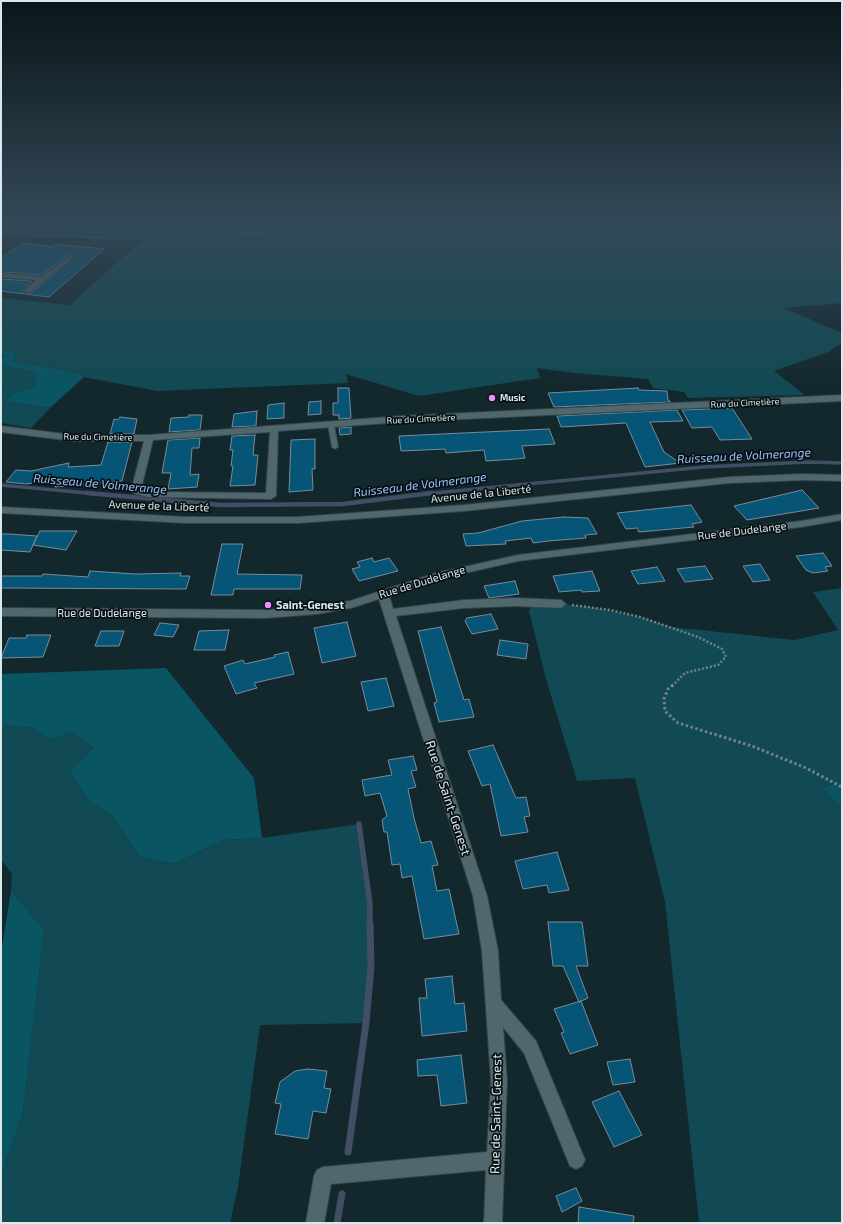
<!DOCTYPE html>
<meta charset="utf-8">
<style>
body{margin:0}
#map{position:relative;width:843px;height:1224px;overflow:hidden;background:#12282d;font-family:"Exo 2",sans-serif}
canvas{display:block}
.frame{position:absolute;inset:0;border:2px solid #dae8eb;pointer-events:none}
</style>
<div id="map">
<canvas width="843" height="1224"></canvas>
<div class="frame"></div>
</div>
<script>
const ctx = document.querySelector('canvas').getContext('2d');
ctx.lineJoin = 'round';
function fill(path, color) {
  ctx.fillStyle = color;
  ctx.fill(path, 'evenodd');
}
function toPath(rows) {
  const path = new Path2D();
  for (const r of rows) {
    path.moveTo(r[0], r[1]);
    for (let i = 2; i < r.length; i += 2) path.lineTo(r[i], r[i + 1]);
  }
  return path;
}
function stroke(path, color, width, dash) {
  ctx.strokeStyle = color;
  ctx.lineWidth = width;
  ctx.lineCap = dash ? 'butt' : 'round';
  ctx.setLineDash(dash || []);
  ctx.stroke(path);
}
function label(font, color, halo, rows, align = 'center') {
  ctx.font = font + ' "Exo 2",sans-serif';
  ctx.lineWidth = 3.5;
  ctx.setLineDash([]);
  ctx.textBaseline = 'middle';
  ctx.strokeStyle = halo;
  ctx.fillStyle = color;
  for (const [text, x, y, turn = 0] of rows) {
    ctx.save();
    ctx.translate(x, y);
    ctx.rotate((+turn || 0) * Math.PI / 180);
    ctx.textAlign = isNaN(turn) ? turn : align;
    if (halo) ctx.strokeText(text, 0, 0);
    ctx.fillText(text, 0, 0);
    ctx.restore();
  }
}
fill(toPath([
 [1,217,153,217,155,221,146,233,99,227,55,226,143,239,384,227,450,221,461,226,495,223,507,217,842,217,842,303,784,308,842,333,842,343,828,352,774,371,805,395,688,398,684,392,653,388,648,379,574,373,537,368,540,378,419,396,346,374,348,383,157,391,84,377,81,374,14,361,16,352,1,350,1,298,70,305,143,239,1,235],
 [1,366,37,372,33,387,12,394,6,402,50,408,31,428,1,423],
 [842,588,842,787,835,783,822,789,842,807,842,1223,699,1223,665,902,635,778,577,781,546,679,529,611,531,607,561,604,590,607,640,617,671,627,795,640,838,630,813,592],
 [1,725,32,728,50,740,72,732,94,748,70,770,88,801,111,815,140,857,174,864,224,840,262,838,359,824,370,904,371,966,366,1023,260,1025,238,1187,230,1223,1,1223,1,1176,23,1112,44,930,11,891,12,874,1,860]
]), '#114a54');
fill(toPath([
 [153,217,507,217,495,223,461,226,450,221,384,227,143,239,57,230,54,226,99,227,146,233,146,223,154,221],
 [1,350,16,352,14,361,81,374,84,377,50,408,6,402,12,394,33,387,37,372,1,366,1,360,4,356,1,355],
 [166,668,254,778,262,838,224,840,174,864,140,857,111,815,88,801,70,770,94,748,72,732,50,740,32,728,1,725,1,674],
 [835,783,842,787,842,807,822,789],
 [11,891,44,930,23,1112,1,1176,1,953]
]), '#095562');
stroke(toPath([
 [1,485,98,494],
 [424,494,704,467,808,462,842,463]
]), '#414e65', 3.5);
stroke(toPath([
 [87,493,221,505,343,504,432,493]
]), '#414e65', 4.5);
stroke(toPath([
 [359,824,370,904,370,925]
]), '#414e65', 5.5);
stroke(toPath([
 [348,1152,366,1023,371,966,370,924],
 [337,1223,342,1194]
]), '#414e65', 7);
const building = toPath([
 [22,243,53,247,56,244,104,249,49,297,1,291,1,279,32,281,23,291,31,293,75,257,70,254,41,275,1,272,1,258,22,243],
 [338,388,349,388,351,418,339,419,339,415,333,415,333,403,338,403,338,388],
 [638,388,639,390,667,391,668,400,671,402,554,407,548,393,638,388],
 [321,401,321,414,308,415,309,402,321,401],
 [284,403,284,418,267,419,268,405,284,403],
 [732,408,752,439,720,440,712,427,692,428,682,410,732,408],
 [677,410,683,421,650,422,664,452,680,463,645,467,626,423,561,427,557,416,677,410],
 [257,411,256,426,232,427,234,414,257,411],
 [189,415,202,415,200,430,169,432,171,418,189,417,189,415],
 [120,417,137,419,134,434,110,434,114,419,118,420,120,417],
 [351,427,351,434,340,435,339,428,351,427],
 [549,429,555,444,522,446,525,458,516,459,486,461,484,450,446,453,445,449,401,451,399,436,549,429],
 [255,435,253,455,258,455,255,485,230,486,233,466,231,466,233,450,230,450,232,436,255,435],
 [200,438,199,448,192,448,190,475,199,474,197,487,168,489,171,473,162,473,168,440,200,438],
 [315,439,315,469,312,469,313,490,289,492,291,440,315,439],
 [108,442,132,442,122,481,55,487,57,478,27,484,6,482,16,470,31,471,69,463,68,467,101,465,108,442],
 [802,490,819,508,747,520,734,506,802,490],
 [691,505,702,522,692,524,694,527,639,532,637,528,626,529,617,513,691,505],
 [564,517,588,518,597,534,585,535,586,538,548,541,533,543,531,538,505,541,506,544,466,546,463,534,478,533,522,521,564,517],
 [40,531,77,531,66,550,33,545,40,531],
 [1,534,9,534,37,536,30,552,1,550,1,534],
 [222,544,243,544,237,574,302,575,300,589,234,589,233,595,211,595,222,544],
 [823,553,832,566,825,567,828,571,813,573,806,570,796,556,823,553],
 [372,558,374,562,389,558,398,571,359,581,352,569,360,567,357,562,372,558],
 [760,564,770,580,753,582,743,566,760,564],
 [705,566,713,579,685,582,677,569,705,566],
 [657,567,665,581,638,584,631,571,657,567],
 [90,571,136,574,181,573,180,576,190,576,186,589,1,588,1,576,42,576,43,574,88,577,90,571],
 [592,571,600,591,582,592,581,590,559,592,553,576,592,571],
 [515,581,519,594,489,598,484,586,515,581],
 [491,614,498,629,472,634,465,621,467,618,491,614],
 [347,622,356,656,322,663,314,628,347,622],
 [160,623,179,625,173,637,154,635,160,623],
 [441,627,464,700,469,699,474,717,439,722,434,703,437,702,418,631,441,627],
 [229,630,225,650,194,650,199,631,229,630],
 [101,631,124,631,119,646,95,646,101,631],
 [27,635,51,635,43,657,1,658,9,638,26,638,27,635],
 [500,640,528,644,526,659,497,655,500,640],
 [288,652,294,674,254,683,257,688,236,694,224,666,243,660,245,664,275,657,274,655,288,652],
 [386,678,394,706,368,711,361,682,386,678],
 [493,745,516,798,526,797,530,816,524,817,528,832,501,836,490,784,482,786,468,751,493,745],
 [413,756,417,770,411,771,416,787,408,789,414,818,421,843,431,841,438,865,432,866,437,891,449,889,459,934,424,939,412,876,402,878,400,864,392,865,387,832,384,832,382,820,387,816,380,793,365,796,362,780,392,775,388,760,413,756],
 [557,852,569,890,549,893,547,885,523,889,515,861,557,852],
 [548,922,582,922,588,966,576,966,588,998,579,1002,563,966,553,966,548,922],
 [452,976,455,1004,464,1003,467,1031,422,1036,419,998,427,998,425,979,452,976],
 [581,1001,598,1045,570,1054,561,1033,564,1032,554,1009,581,1001],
 [461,1055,467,1103,441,1106,437,1075,418,1076,417,1060,461,1055],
 [630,1059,635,1082,613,1085,607,1062,630,1059],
 [308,1069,327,1071,324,1088,331,1089,326,1113,313,1111,308,1139,275,1134,281,1104,275,1103,280,1082,295,1071,308,1069],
 [619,1091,642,1135,614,1147,592,1102,619,1091],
 [576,1188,582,1201,562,1212,556,1196,576,1188],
 [579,1207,634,1216,633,1223,578,1223,579,1207]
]);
fill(building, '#075576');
stroke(building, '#788c99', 1);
const service = toPath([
 [331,423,334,425,338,447,335,449,332,447,328,425,331,423]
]);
const minor = toPath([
 [71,255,74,257,73,258,30,292,24,291,36,280,1,277,1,273,41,277,71,255],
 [842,395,842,401,402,422,278,431,276,496,271,499,148,497,133,493,131,491,144,441,73,441,1,432,1,426,73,435,149,435,402,416,842,395],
 [270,432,266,493,151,492,141,489,153,440,270,432],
 [842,514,842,520,801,527,518,561,439,579,389,595,393,609,464,600,515,598,561,600,566,604,561,608,515,606,464,608,396,616,487,896,498,951,501,1000,536,1041,585,1160,582,1166,576,1169,570,1166,524,1053,503,1027,507,1081,502,1223,484,1223,486,1170,331,1184,324,1223,306,1223,314,1176,317,1170,323,1167,487,1152,491,1081,482,951,473,896,379,599,351,608,317,614,266,618,1,616,1,608,266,610,317,606,350,601,436,573,518,555,801,521,842,514]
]);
const secondary = toPath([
 [803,474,842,475,842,481,803,480,730,483,464,511,298,523,186,523,1,513,1,507,186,517,298,517,464,505,730,477,803,474]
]);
stroke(service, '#344548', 2);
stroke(minor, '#344548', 2);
stroke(secondary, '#344548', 2);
stroke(toPath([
 [1,235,143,239,384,227,489,217],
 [78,252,97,239]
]), '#718387', 1.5, [1, 1]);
stroke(toPath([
 [572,605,610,610,640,617,698,637,722,649,726,657,718,665,685,673,672,686]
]), '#718387', 2.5, [2, 2]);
stroke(toPath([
 [673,685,668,689,664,699,665,711,678,723,752,746,806,768,842,787]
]), '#718387', 3, [2.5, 2.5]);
fill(service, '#50686d');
fill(minor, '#50686d');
fill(secondary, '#50686d');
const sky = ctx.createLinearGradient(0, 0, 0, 388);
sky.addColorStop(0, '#0a1619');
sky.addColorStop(0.56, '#334857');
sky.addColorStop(1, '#33485700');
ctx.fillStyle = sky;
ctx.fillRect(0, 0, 843, 388);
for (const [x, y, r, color] of [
 [492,398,4,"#ed8cfa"],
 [268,605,4,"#ed8cfa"]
]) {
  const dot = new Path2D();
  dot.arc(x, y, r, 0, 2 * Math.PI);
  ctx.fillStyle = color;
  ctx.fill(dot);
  stroke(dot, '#071012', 1.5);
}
label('bold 9px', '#dae8eb', '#071012', [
 ["Music",500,398]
], 'left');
label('9px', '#dae8eb', '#071012', [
 ["Rue du Cimetière",745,403,-3],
 ["Rue du Cimetière",421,419,-3],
 ["Rue du Cimetière",98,437,1]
]);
label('11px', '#dae8eb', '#071012', [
 ["Avenue de la Liberté",481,494,-6],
 ["Avenue de la Liberté",159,506,2],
 ["Rue de Dudelange",742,531,-7],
 ["Rue de Dudelange",422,582,-17],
 ["Rue de Dudelange",102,613]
]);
label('bold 11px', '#dae8eb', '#071012', [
 ["Saint-Genest",276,605]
], 'left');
label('italic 12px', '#99c2fc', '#071012', [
 ["Ruisseau de Volmerange",744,456,-3],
 ["Ruisseau de Volmerange",100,484,5],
 ["Ruisseau de Volmerange",420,485,-7]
]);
label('13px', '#dae8eb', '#071012', [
 ["Rue de Saint-Genest",448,798,72],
 ["Rue de Saint-Genest",496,1114,-89]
]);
</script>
